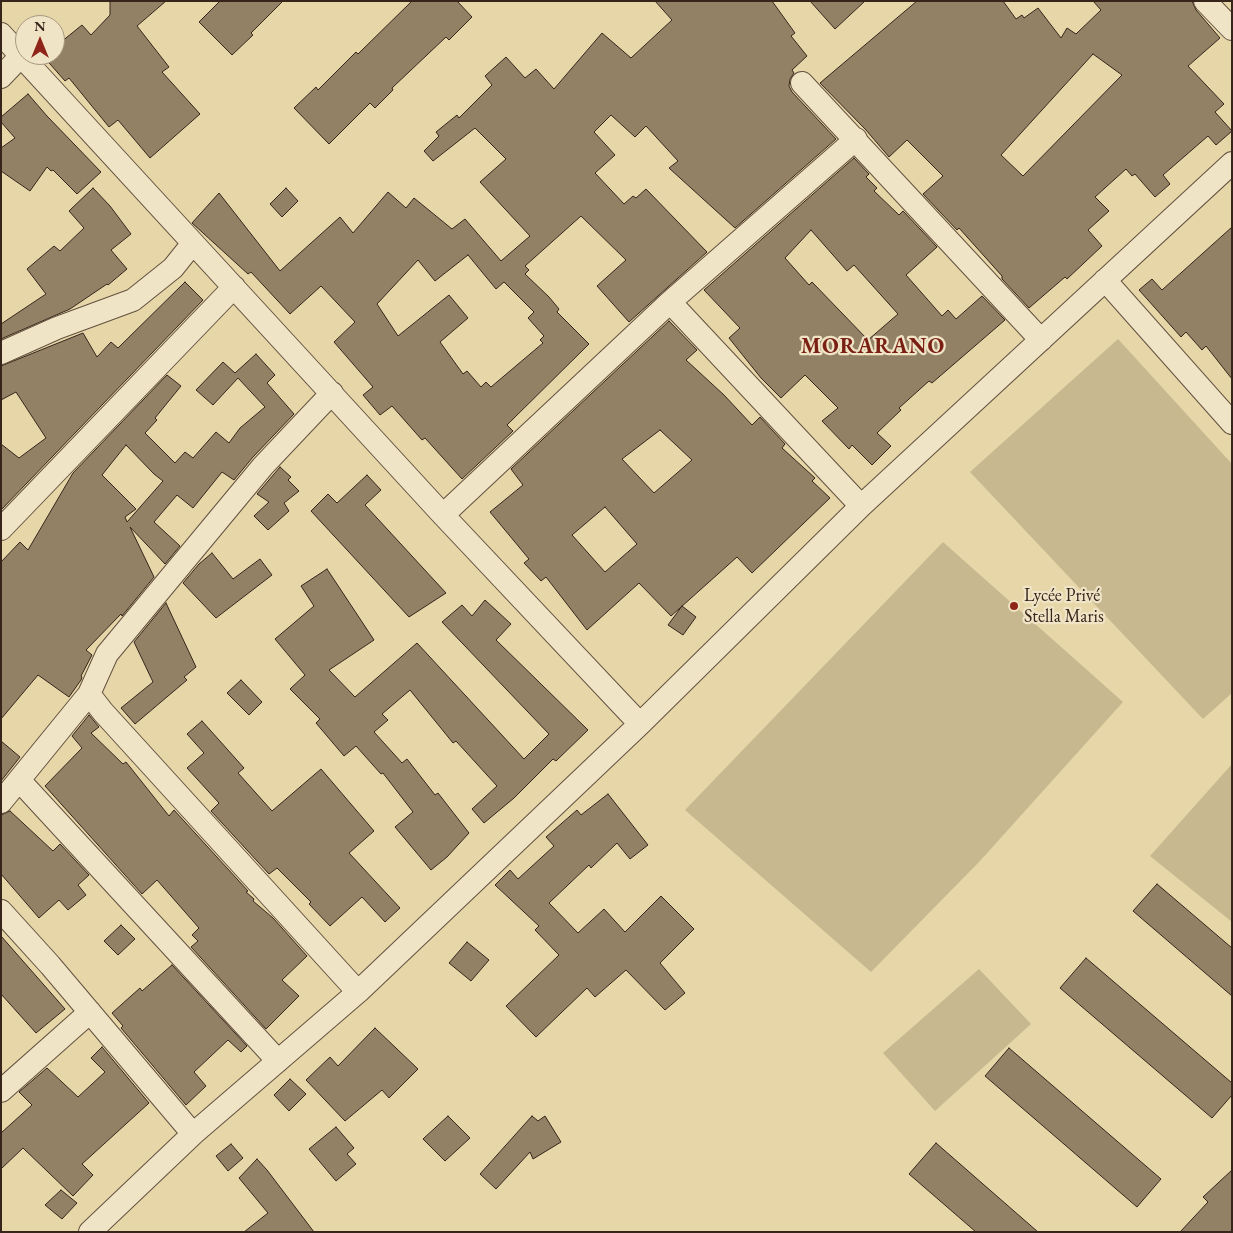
<!DOCTYPE html>
<meta charset="utf-8">
<style>
body{margin:0}
#map{position:relative;width:1233px;height:1233px;overflow:hidden;background:#e6d6a8;font-family:"EB Garamond",serif}
canvas{display:block}
.frame{position:absolute;inset:0;border:2px solid #37251c;pointer-events:none}
.north{position:absolute;left:15px;top:15px;width:50px;height:50px;box-sizing:border-box;background:#efe4c6;border:1px solid #a59882;border-radius:50%;rotate:0deg;font-size:14px;font-weight:700;line-height:20px;text-align:center;color:#37251c}
.north::after{content:'';display:block;margin:auto;width:18px;height:22px;background:#8f2418;clip-path:polygon(50% 0,100% 100%,50% 72%,0 100%)}
</style>
<div id="map">
<canvas width="1233" height="1233"></canvas>
<div class="frame"></div>
<div class="north">N</div>
</div>
<script>
const ctx = document.querySelector('canvas').getContext('2d');
ctx.lineJoin = 'round';
function fill(path, color) {
  ctx.fillStyle = color;
  ctx.fill(path, 'evenodd');
}
function toPath(rows) {
  const path = new Path2D();
  for (const r of rows) {
    path.moveTo(r[0], r[1]);
    for (let i = 2; i < r.length; i += 2) path.lineTo(r[i], r[i + 1]);
  }
  return path;
}
function stroke(path, color, width, dash) {
  ctx.strokeStyle = color;
  ctx.lineWidth = width;
  ctx.lineCap = dash ? 'butt' : 'round';
  ctx.setLineDash(dash || []);
  ctx.stroke(path);
}
function label(font, color, halo, rows, align = 'center') {
  ctx.font = font + ' "EB Garamond",serif';
  ctx.lineWidth = 4.5;
  ctx.setLineDash([]);
  ctx.textBaseline = 'middle';
  ctx.strokeStyle = halo;
  ctx.fillStyle = color;
  for (const [text, x, y, turn = 0] of rows) {
    ctx.save();
    ctx.translate(x, y);
    ctx.rotate((+turn || 0) * Math.PI / 180);
    ctx.textAlign = isNaN(turn) ? turn : align;
    if (halo) ctx.strokeText(text, 0, 0);
    ctx.fillText(text, 0, 0);
    ctx.restore();
  }
}
fill(toPath([
 [1118,339,1232,464,1232,693,1203,719,970,472],
 [943,542,1123,702,980,861,871,972,685,810],
 [1232,764,1232,922,1150,856],
 [979,969,1031,1024,935,1111,883,1053]
]), '#c8b890');
const building = toPath([
 [110,1,166,1,137,26,169,67,162,72,200,114,150,158,118,120,109,127,69,78,65,81,43,56,55,55,55,45,60,41,61,42,82,25,91,35,110,15,110,1],
 [220,1,283,1,251,33,253,35,232,55,199,22,220,1],
 [412,1,457,1,472,17,449,40,446,37,392,88,393,90,375,108,370,103,329,144,294,108,316,87,318,90,356,52,358,54,412,1],
 [655,1,772,1,795,33,791,36,807,56,792,70,794,73,790,79,789,86,792,92,836,139,735,228,669,168,678,161,646,126,635,137,611,115,594,132,615,155,595,173,624,204,633,196,636,198,646,189,707,252,629,322,597,286,626,260,581,216,525,266,529,270,525,274,549,297,559,309,557,312,589,344,507,425,513,431,462,479,425,438,422,440,392,406,380,415,363,395,373,387,334,342,355,322,321,286,290,314,251,272,248,274,192,223,219,193,280,271,340,217,353,233,388,192,406,208,414,198,452,229,465,219,501,261,530,236,480,182,506,159,475,128,433,161,424,151,439,136,436,132,457,115,459,118,492,85,485,76,506,57,525,78,536,69,554,89,602,33,631,58,672,20,655,1],
 [468,255,496,289,504,282,534,312,528,318,544,336,540,340,543,343,491,387,486,382,481,387,467,371,463,374,440,342,468,318,449,295,398,336,377,304,418,260,435,281,468,255],
 [810,1,865,1,835,29,810,1],
 [917,1,1003,1,1016,19,1022,15,1024,18,1038,8,1061,38,1067,28,1076,34,1101,10,1093,1,1192,1,1196,10,1220,38,1188,66,1224,104,1215,112,1232,131,1216,145,1208,136,1163,175,1170,184,1155,197,1135,174,1132,176,1126,169,1095,197,1109,211,1088,230,1102,246,1067,279,1065,277,1029,308,1002,279,1002,276,959,228,957,230,923,194,943,176,907,140,889,157,866,130,820,83,917,1],
 [1093,54,1122,75,1023,176,1001,155,1093,54],
 [28,94,47,116,101,172,77,194,53,170,51,171,47,167,30,191,1,171,1,148,15,138,1,122,1,117,28,94],
 [854,158,869,174,866,177,877,188,874,191,899,215,903,211,937,247,906,275,942,316,948,310,956,319,982,296,1005,320,932,383,929,381,899,408,901,410,877,433,891,446,872,465,852,445,849,449,822,421,838,408,805,375,781,398,761,378,729,338,740,328,704,290,854,158],
 [811,230,847,271,854,265,898,314,868,340,812,282,809,285,785,258,811,230],
 [93,188,110,206,131,234,111,250,127,269,108,285,107,284,70,309,1,339,1,324,46,294,27,269,54,246,60,251,84,228,69,211,93,188],
 [286,188,298,201,282,217,270,204,286,188],
 [1232,227,1232,379,1206,346,1202,350,1186,332,1181,337,1139,290,1152,279,1162,290,1232,227],
 [185,282,203,300,1,510,1,444,19,458,46,438,16,392,1,400,1,366,83,333,97,357,111,342,118,348,185,282],
 [669,321,697,350,686,360,724,395,752,425,760,417,785,444,782,448,815,478,812,481,830,498,752,573,737,557,671,616,639,583,587,630,546,577,541,581,524,563,529,559,490,512,523,485,511,469,669,321],
 [660,430,692,460,654,493,622,459,660,430],
 [605,507,637,544,605,572,572,535,605,507],
 [256,354,275,375,267,383,294,414,253,457,234,480,222,472,193,508,177,495,154,522,180,546,165,564,130,527,154,577,122,616,121,614,86,650,92,655,81,676,82,677,81,680,69,697,38,675,1,719,1,562,20,542,28,550,73,473,167,375,181,386,155,418,157,420,145,433,175,463,185,452,193,458,216,432,229,443,240,428,265,407,238,378,213,405,196,390,223,362,235,373,256,354],
 [126,445,154,474,163,481,127,522,125,517,136,509,102,475,126,445],
 [280,467,291,477,288,480,299,491,284,503,289,511,268,530,254,516,269,502,257,494,280,467],
 [367,475,381,490,365,505,446,593,409,617,311,511,328,494,337,503,367,475],
 [212,553,233,579,260,559,272,575,216,618,183,583,199,564,212,553],
 [327,569,374,640,329,670,355,697,417,643,524,759,549,734,442,622,462,605,472,616,485,600,511,624,496,640,588,730,556,761,553,759,514,798,484,823,472,809,497,786,456,741,453,743,410,690,382,714,388,720,374,732,402,763,407,759,435,795,438,793,469,833,447,857,431,870,395,827,413,812,383,773,381,774,356,746,344,756,316,723,320,719,290,689,305,675,275,639,314,606,301,586,327,569],
 [166,603,196,667,184,677,187,680,135,724,121,708,153,682,134,642,166,603],
 [682,606,696,617,683,635,668,625,682,606],
 [241,680,262,702,249,715,227,693,241,680],
 [89,715,99,727,91,733,123,764,126,762,169,816,174,810,248,891,246,892,254,899,253,901,273,918,307,956,282,980,299,996,266,1029,191,947,198,941,192,935,199,928,157,880,142,894,45,786,82,748,72,736,89,715],
 [202,721,244,768,238,773,272,811,321,769,374,831,349,853,400,908,385,922,362,897,330,926,309,904,311,902,277,868,269,874,211,811,219,803,187,768,204,753,187,734,202,721],
 [1,741,20,757,1,781,1,741],
 [608,794,648,845,630,859,617,843,591,868,589,865,549,903,578,933,604,909,625,932,661,896,694,929,660,963,685,993,665,1010,626,970,595,997,587,988,536,1037,506,1006,559,955,535,930,539,926,495,885,510,870,518,879,554,846,546,837,577,810,581,815,608,794],
 [10,811,53,851,60,844,89,875,78,885,86,895,68,910,59,900,39,918,1,874,1,815,10,811],
 [1157,884,1232,948,1232,996,1133,911,1157,884],
 [121,925,135,939,118,955,104,941,121,925],
 [1,936,65,1009,36,1033,1,994,1,936],
 [467,942,489,960,471,981,449,963,467,942],
 [1086,958,1232,1083,1232,1095,1212,1118,1060,988,1086,958],
 [172,965,247,1046,241,1052,228,1040,194,1072,206,1086,186,1105,121,1028,123,1026,112,1013,140,988,142,991,172,965],
 [375,1028,418,1069,389,1098,382,1090,345,1121,306,1080,330,1057,338,1066,375,1028],
 [102,1047,149,1103,82,1164,93,1175,73,1196,23,1148,1,1169,1,1133,32,1105,19,1092,47,1068,78,1097,105,1072,91,1058,102,1047],
 [1009,1048,1161,1179,1137,1207,985,1076,1009,1048],
 [290,1079,306,1094,289,1111,274,1095,290,1079],
 [448,1116,470,1138,445,1161,423,1139,448,1116],
 [532,1116,538,1121,545,1116,561,1142,533,1159,530,1152,496,1189,480,1174,532,1116],
 [336,1127,354,1148,347,1154,356,1164,336,1181,309,1149,336,1127],
 [936,1143,1038,1232,976,1232,909,1174,936,1143],
 [231,1144,243,1158,228,1171,216,1156,231,1144],
 [257,1159,267,1170,314,1232,244,1232,268,1213,239,1178,257,1159],
 [1232,1170,1232,1232,1180,1232,1208,1202,1203,1197,1232,1170],
 [61,1190,77,1203,62,1219,45,1205,61,1190]
]);
fill(building, '#928165');
stroke(building, '#37251c', 1);
const minor = toPath([
 [1205,1,1232,29],
 [1,34,443,515,640,724],
 [1,77,21,56],
 [802,83,1041,340],
 [1105,280,1232,423],
 [670,302,861,506],
 [1,353,57,328,133,300,173,268,193,243],
 [443,515,670,302,856,139],
 [1,529,234,287],
 [89,694,107,654,263,466,332,393],
 [19,780,278,1061],
 [1,802,89,694,103,712,358,992],
 [1,911,50,965,193,1134],
 [1,1091,90,1012],
 [90,1232,193,1134,358,992,640,724,861,506,1232,163]
]);
stroke(minor, '#63513f', 24);
stroke(minor, '#efe4c6', 22);
for (const [x, y, r, color] of [
 [1014,606,5,"#8f2418"]
]) {
  const dot = new Path2D();
  dot.arc(x, y, r, 0, 2 * Math.PI);
  ctx.fillStyle = color;
  ctx.fill(dot);
  stroke(dot, '#efe4c6', 2);
}
label('18px', '#37251c', '#efe4c6', [
 ["Lycée Privé",1024,596],
 ["Stella Maris",1024,617]
], 'left');
ctx.letterSpacing = '1px';
label('bold 22px', '#7a1f14', '#efe4c6', [
 ["MORARANO",873,347]
]);
ctx.letterSpacing = '0px';
</script>
